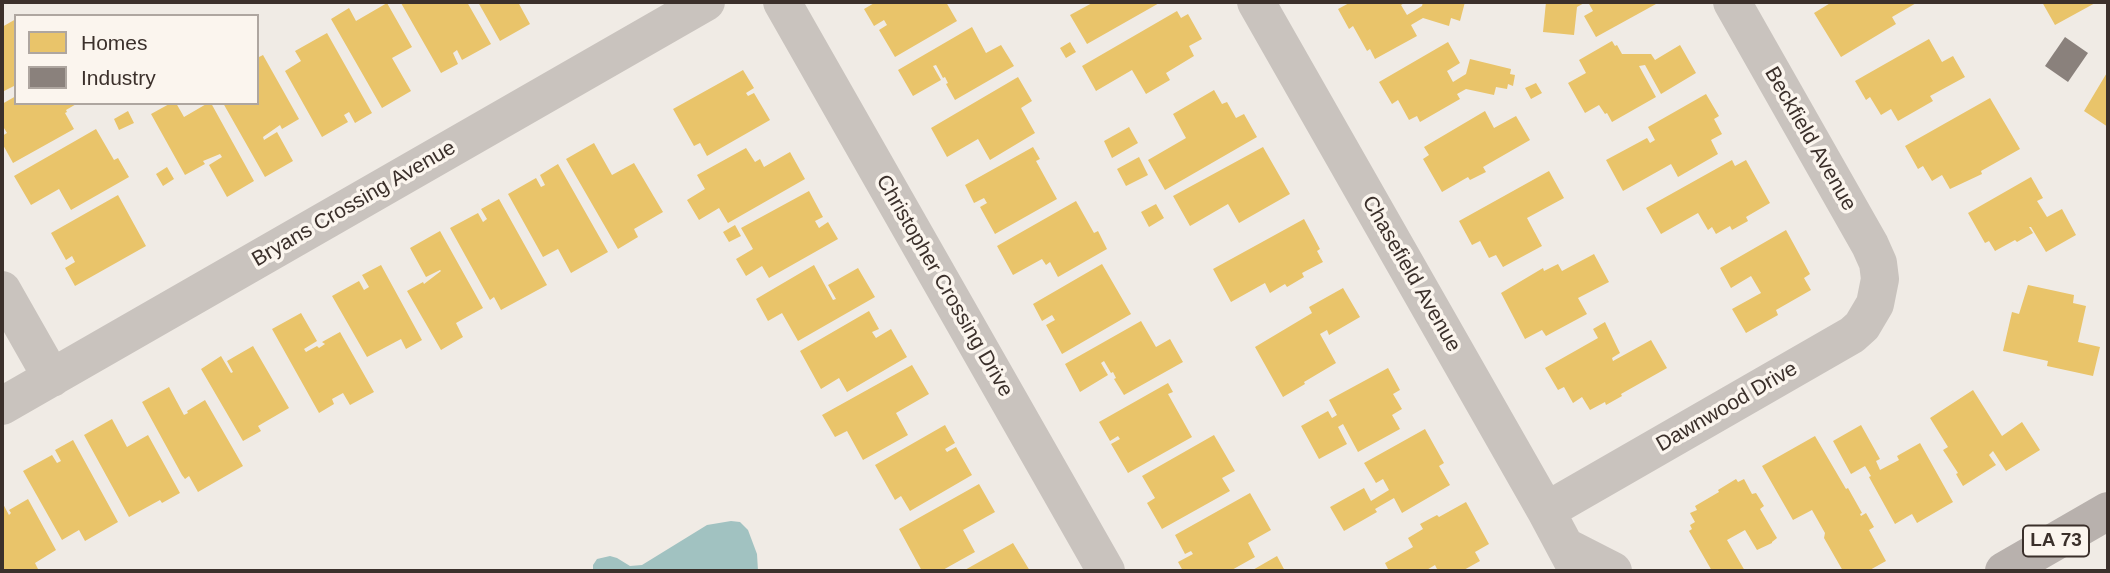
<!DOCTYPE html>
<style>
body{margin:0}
#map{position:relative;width:2110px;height:573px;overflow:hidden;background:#f0ebe5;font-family:Helvetica,sans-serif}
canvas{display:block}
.frame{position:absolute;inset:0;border:4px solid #3b302b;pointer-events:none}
.legend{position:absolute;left:14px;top:14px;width:245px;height:91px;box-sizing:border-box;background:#fbf5ee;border:2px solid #aea6a0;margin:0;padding:9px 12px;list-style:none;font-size:21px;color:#3b302b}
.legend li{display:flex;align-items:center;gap:14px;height:35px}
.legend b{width:35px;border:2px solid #aea6a0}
</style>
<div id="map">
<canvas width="2110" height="573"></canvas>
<div class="frame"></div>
<ul class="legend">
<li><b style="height:19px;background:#e9c46a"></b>Homes</li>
<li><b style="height:19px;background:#8a817c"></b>Industry</li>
</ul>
</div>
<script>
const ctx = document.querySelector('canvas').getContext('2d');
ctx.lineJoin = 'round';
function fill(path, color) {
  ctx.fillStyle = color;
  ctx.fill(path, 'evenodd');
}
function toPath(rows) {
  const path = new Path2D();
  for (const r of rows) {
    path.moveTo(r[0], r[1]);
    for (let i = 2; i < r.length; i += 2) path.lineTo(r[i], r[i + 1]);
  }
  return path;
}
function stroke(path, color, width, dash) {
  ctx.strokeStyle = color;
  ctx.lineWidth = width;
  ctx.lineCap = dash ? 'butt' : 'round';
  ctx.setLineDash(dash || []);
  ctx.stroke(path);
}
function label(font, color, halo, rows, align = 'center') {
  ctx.font = font + ' Helvetica,sans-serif';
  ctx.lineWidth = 7;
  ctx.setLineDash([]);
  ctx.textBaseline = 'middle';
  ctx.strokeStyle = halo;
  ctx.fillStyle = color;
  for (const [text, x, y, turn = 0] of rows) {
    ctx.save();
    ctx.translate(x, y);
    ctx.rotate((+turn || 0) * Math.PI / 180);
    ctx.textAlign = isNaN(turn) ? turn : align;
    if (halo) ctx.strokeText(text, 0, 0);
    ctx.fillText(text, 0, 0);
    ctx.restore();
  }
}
fill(toPath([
 [731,521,740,522,748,530,757,554,758,571,593,571,593,565,597,559,610,556,617,558,630,566,642,565,707,525]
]), '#a1c2c1');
fill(toPath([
 [404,2,467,2,491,44,462,60,457,50,453,53,458,64,441,73,401,3],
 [478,2,518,2,530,24,500,41],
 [876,2,946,2,957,21,895,57,879,30,887,25,884,20,874,26,864,9],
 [1094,2,1161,2,1087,44,1070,15],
 [1351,2,1406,2,1401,5,1407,15,1422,6,1423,2,1465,2,1460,21,1451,18,1449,26,1423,18,1411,25,1417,36,1375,59,1370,49,1367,51,1353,26,1349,29,1338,9],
 [1546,2,1586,2,1577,7,1574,35,1543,32],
 [1588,2,1655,2,1656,4,1596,37,1584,16,1593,11],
 [1832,2,1918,2,1892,17,1896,24,1841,57,1814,13],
 [2042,2,2097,2,2055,25],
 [387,3,412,47,392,58,411,91,382,108,331,19,349,8,356,21],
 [1177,11,1181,18,1188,14,1202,39,1189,46,1194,56,1166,73,1170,80,1146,94,1132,70,1096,91,1082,66],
 [16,19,16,85,2,92,2,27],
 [972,27,986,53,1001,45,1014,66,955,100,946,84,948,83,945,77,943,78,936,65,933,66,941,80,913,96,898,70],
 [327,33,372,113,355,123,349,112,344,115,348,122,322,137,285,71,301,61,295,51],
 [1929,39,1942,62,1953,56,1965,77,1930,96,1933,101,1898,121,1891,109,1881,115,1870,97,1866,100,1855,81],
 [1612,41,1615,46,1617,45,1622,54,1651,54,1655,60,1680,45,1696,73,1661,94,1645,65,1639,66,1656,97,1612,122,1607,113,1605,114,1599,105,1585,113,1568,83,1586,73,1579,60],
 [1070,42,1076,52,1066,58,1060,48],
 [1448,42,1460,63,1447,71,1453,82,1466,74,1470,59,1511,69,1510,74,1515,75,1513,86,1508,84,1507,89,1496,87,1494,95,1466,89,1457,94,1460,99,1420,122,1417,116,1409,120,1398,100,1392,104,1379,82],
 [263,55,299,119,282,129,280,125,263,137,264,140,277,132,293,161,265,177,223,103,257,103,257,58],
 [743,70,754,88,746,93,748,96,754,93,770,120,707,156,700,143,694,146,673,109],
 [2108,71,2108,127,2084,111],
 [1018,77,1032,101,1021,108,1035,133,990,160,978,139,947,157,931,128],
 [1536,83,1542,93,1531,99,1525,88],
 [1214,90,1222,104,1227,102,1236,118,1244,114,1257,137,1165,190,1148,160,1186,138,1173,114],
 [1706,94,1719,116,1714,119,1722,134,1711,140,1718,154,1678,177,1671,164,1623,191,1606,160,1647,138,1650,143,1655,140,1648,127],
 [16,96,16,103,78,103,66,110,67,112,65,113,74,129,13,163,2,143,2,136,7,133,4,128,2,129,2,104],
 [1990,98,2020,149,1981,171,1982,174,1950,189,1942,175,1932,181,1923,166,1918,169,1905,146],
 [171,103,176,103,184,117,208,103,211,103,254,181,227,197,209,165,222,157,220,154,203,161,205,164,185,175,151,114],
 [128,111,134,123,119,130,114,119],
 [1485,111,1494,128,1516,116,1530,140,1483,167,1486,172,1470,180,1468,177,1442,192,1423,159,1429,155,1424,147],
 [1129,127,1138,143,1112,158,1104,141],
 [96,129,114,160,118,158,129,177,71,210,59,189,31,205,14,176],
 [594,143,612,175,634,163,663,212,634,229,638,237,618,249,566,159],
 [1033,147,1040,159,1036,161,1057,199,995,234,980,207,987,203,984,198,974,203,965,185],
 [1263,147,1290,194,1239,223,1228,204,1190,226,1173,196],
 [746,148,755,162,760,159,764,167,790,152,805,179,728,223,719,208,699,220,687,200,705,189,697,175],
 [1139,157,1148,175,1126,186,1117,169],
 [1732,160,1735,166,1746,160,1770,203,1746,217,1748,221,1732,230,1730,226,1716,234,1712,227,1708,230,1698,213,1661,234,1646,208],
 [558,164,608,252,571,273,558,249,543,257,508,194,536,178,541,187,545,185,540,175],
 [167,167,174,179,163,186,156,174],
 [1549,171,1564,198,1527,218,1542,246,1503,267,1496,255,1489,258,1480,241,1472,245,1459,221],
 [2031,177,2043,198,2037,201,2047,217,2062,209,2076,235,2046,252,2031,227,2029,227,2033,233,2017,242,2015,240,1995,251,1989,241,1985,243,1968,213],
 [809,191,823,217,815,221,819,228,828,222,838,239,769,278,762,266,746,276,736,259,753,249,741,228],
 [118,195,146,246,75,286,65,268,75,262,72,256,66,260,51,233],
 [499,199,547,285,501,310,494,297,490,300,450,228,478,213,483,222,487,219,481,209],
 [1076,201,1094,233,1098,231,1107,249,1058,277,1050,262,1046,265,1042,259,1013,275,997,246],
 [1156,204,1164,218,1149,227,1141,212],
 [1304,219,1320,249,1317,251,1323,262,1302,273,1304,277,1287,287,1285,284,1270,293,1265,283,1231,302,1213,269],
 [735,225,741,236,729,242,723,232],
 [1786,230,1810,274,1804,278,1811,290,1776,310,1778,315,1746,333,1732,309,1761,293,1751,276,1731,288,1720,268],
 [440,231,483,308,456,323,463,337,441,350,407,291,423,282,424,284,441,271,440,270,426,277,410,248],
 [1594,254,1609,282,1578,298,1587,314,1546,336,1542,330,1525,339,1501,293,1543,268,1544,271,1558,264,1562,271],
 [1102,264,1131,314,1062,354,1046,325,1055,320,1052,315,1042,321,1033,304],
 [381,265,422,340,406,349,401,339,367,357,332,296,359,281,364,290,369,287,362,275],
 [814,265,833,300,836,299,828,285,858,268,875,297,798,341,782,313,768,321,756,299],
 [2028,285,2074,295,2073,303,2086,306,2078,342,2100,347,2093,376,2047,366,2048,361,2003,351,2012,312,2019,314],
 [1343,288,1360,317,1329,335,1327,330,1320,334,1336,363,1304,382,1305,384,1283,397,1255,347,1312,313,1309,307],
 [869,311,879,329,872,332,876,338,891,329,907,357,847,392,839,378,821,389,800,351],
 [301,313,317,341,304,349,306,352,317,346,319,348,325,344,322,342,340,332,374,392,350,405,343,393,332,399,334,404,319,413,272,329],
 [1141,321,1156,347,1170,339,1183,362,1124,395,1114,379,1116,378,1113,372,1111,373,1104,361,1101,363,1108,375,1080,392,1065,364],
 [1605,322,1620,353,1612,358,1613,361,1651,340,1667,368,1621,394,1622,396,1606,405,1605,402,1590,410,1582,397,1573,403,1564,387,1558,390,1545,368,1598,338,1593,329],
 [253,346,289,408,258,426,261,431,243,441,201,369,221,356,231,373,233,372,227,361],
 [912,365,929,394,896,413,908,435,863,460,847,431,835,437,822,415],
 [1388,368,1400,390,1393,394,1402,409,1392,415,1400,429,1358,452,1343,424,1338,427,1347,444,1319,459,1301,426,1328,411,1332,418,1337,415,1329,400],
 [1168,383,1173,392,1168,394,1192,437,1128,473,1111,444,1120,439,1118,436,1110,441,1099,422],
 [169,387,184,415,188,413,187,411,205,400,243,466,198,492,189,476,185,479,182,475,142,402],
 [1973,390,2002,436,2022,422,2040,450,2006,471,1993,451,1989,455,1996,465,1963,486,1956,474,1958,473,1943,450,1948,447,1930,418],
 [112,419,127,447,148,435,180,493,162,503,160,500,129,517,84,435],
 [945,425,955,443,945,449,947,452,956,447,972,475,910,511,901,496,895,500,875,465],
 [1861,425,1880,459,1876,461,1880,470,1899,460,1897,456,1920,443,1953,502,1917,523,1912,514,1895,524,1869,477,1871,476,1865,466,1851,474,1833,441],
 [1425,429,1444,463,1439,466,1450,485,1402,513,1394,498,1375,509,1377,512,1344,531,1330,507,1364,488,1371,501,1389,490,1383,479,1376,483,1364,463],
 [1214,435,1235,471,1222,478,1230,491,1162,529,1147,503,1155,498,1142,476],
 [1815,436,1846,489,1848,488,1862,513,1860,514,1861,516,1866,513,1874,527,1869,530,1886,561,1868,571,1843,571,1824,538,1825,533,1812,510,1793,520,1762,466],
 [73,440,118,522,85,541,79,530,62,540,23,471,52,455,57,463,61,461,55,450],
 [1736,479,1738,482,1744,479,1752,494,1756,493,1764,506,1760,509,1777,538,1772,542,1772,543,1757,550,1745,530,1727,540,1745,571,1712,571,1689,531,1692,529,1690,525,1695,522,1690,513,1697,510,1695,506,1719,492,1718,490],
 [979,484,995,512,963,530,975,552,941,571,922,571,899,529],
 [1250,493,1271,530,1248,543,1255,557,1230,571,1183,571,1178,562,1193,554,1191,551,1185,554,1175,535],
 [28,499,56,550,35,563,39,571,3,571,2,568,2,502,9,515,11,513,9,510],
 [1466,502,1489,544,1475,552,1480,561,1462,571,1438,571,1435,565,1425,571,1389,571,1385,563,1413,547,1408,538,1423,529,1420,524,1437,515,1439,517],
 [1013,543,1030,571,963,571],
 [1277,556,1285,571,1251,571]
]), '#e9c46a');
fill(toPath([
 [2065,37,2088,53,2068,82,2045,66]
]), '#8a817c');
stroke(toPath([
 [782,2,1106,571],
 [1256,2,1546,511,1578,571],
 [2,290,52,378],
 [2,406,706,2],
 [1546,511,1852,335,1862,326,1875,304,1880,279,1878,263,1870,245,1732,2],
 [1566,547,1613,571]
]), '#c9c3be', 38);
stroke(toPath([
 [2004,571,2108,511]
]), '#b8b1ad', 38);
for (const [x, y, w] of [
 [2056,541,66]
]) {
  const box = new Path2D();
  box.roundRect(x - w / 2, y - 15.5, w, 31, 5);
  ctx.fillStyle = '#fbf5ee';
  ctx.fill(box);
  stroke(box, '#3b302b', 2);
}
label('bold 19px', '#3b302b', null, [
 ["LA 73",2056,541]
]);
label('21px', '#3b302b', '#fbf5ee', [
 ["Beckfield Avenue",1810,139,60],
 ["Bryans Crossing Avenue",354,204,-30],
 ["Chasefield Avenue",1411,274,60],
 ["Christopher Crossing Drive",944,286,60],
 ["Dawnwood Drive",1727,407,-30]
]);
</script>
